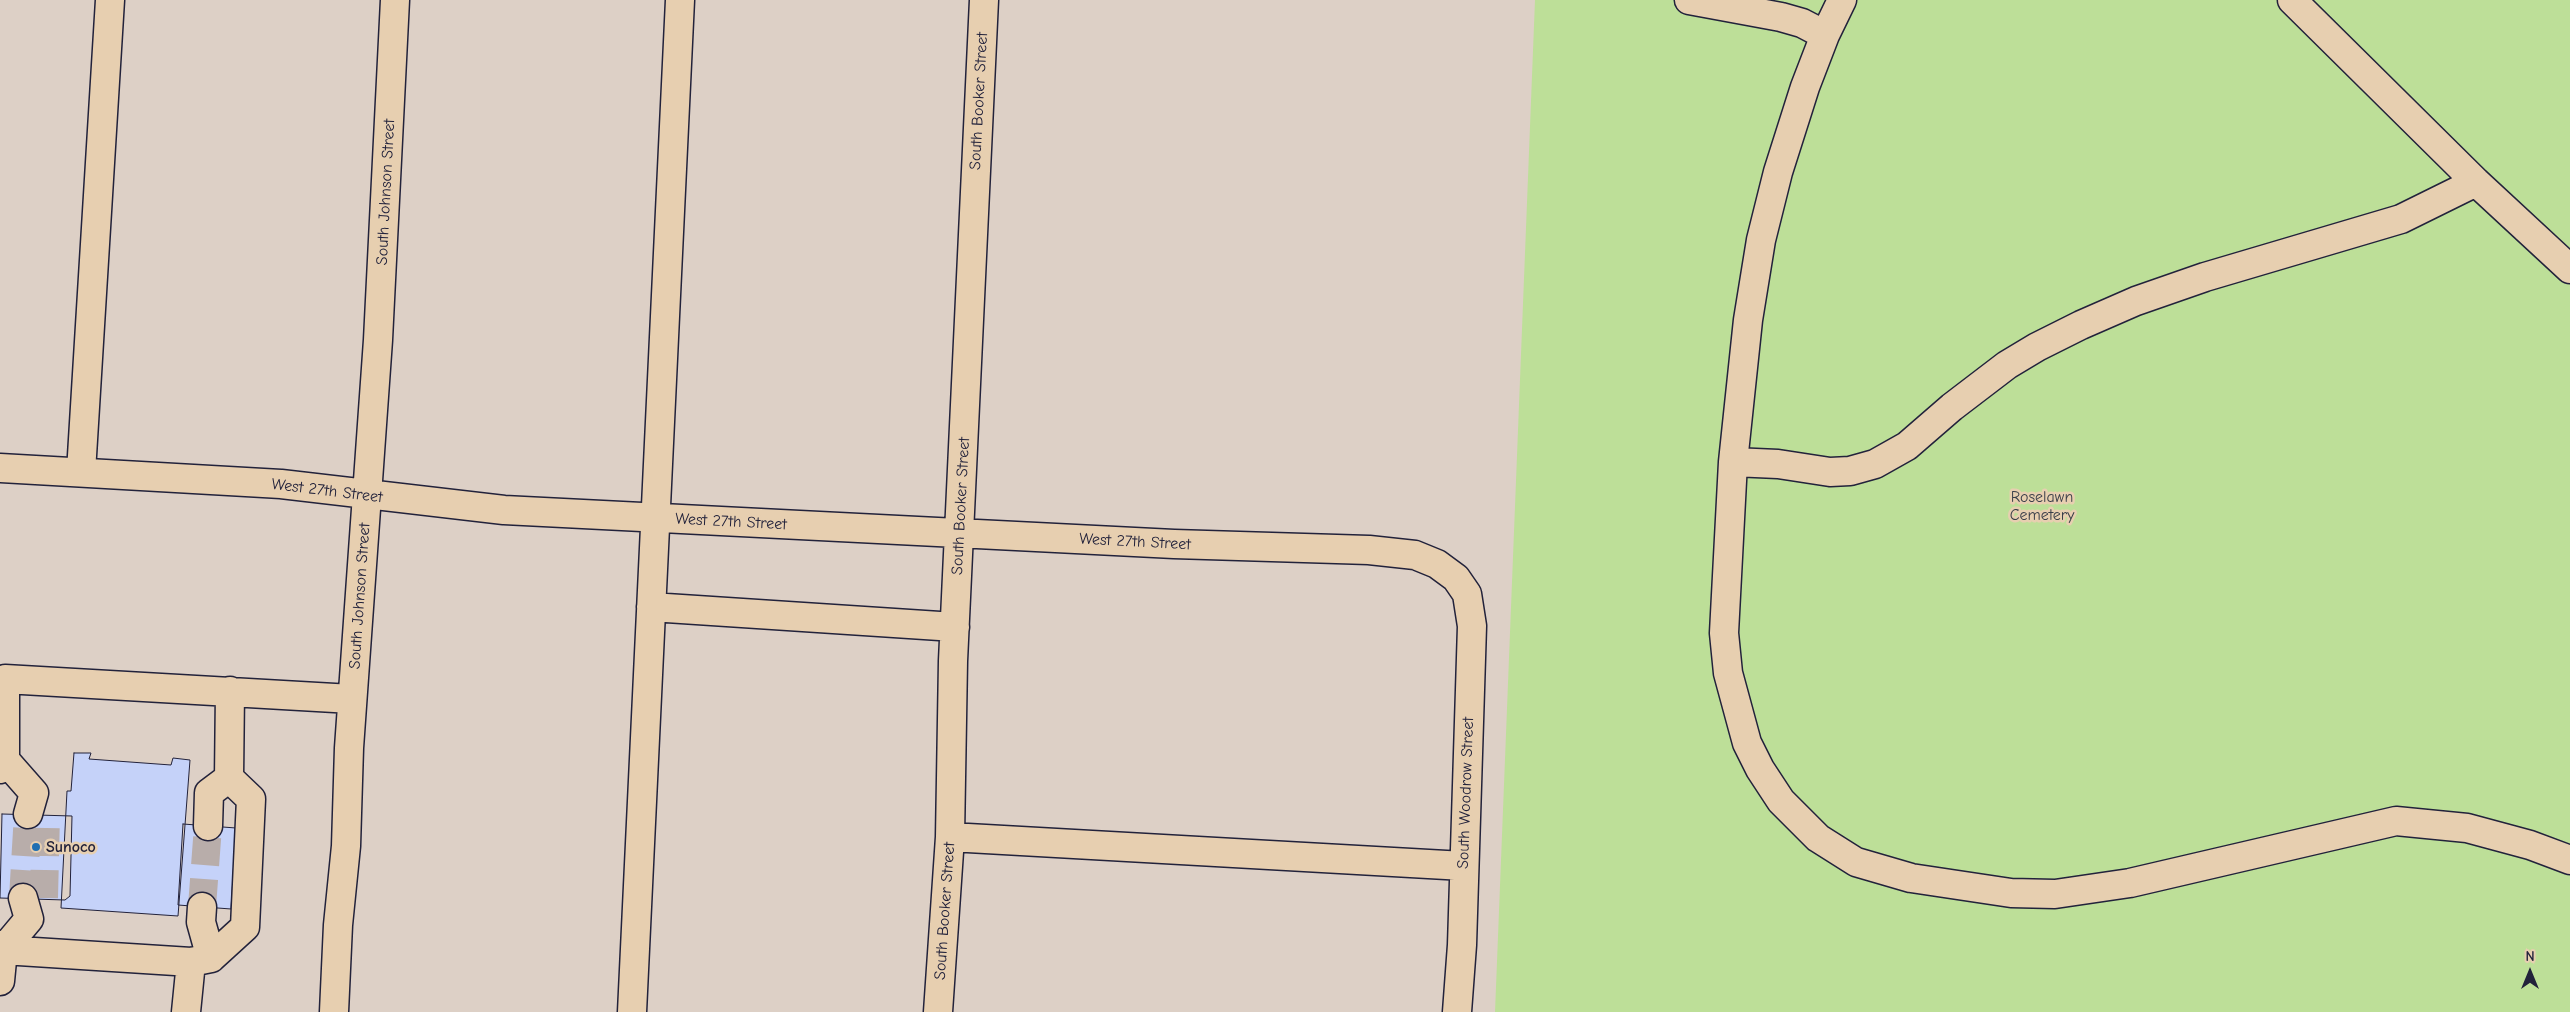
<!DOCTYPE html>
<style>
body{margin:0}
#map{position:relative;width:2570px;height:1012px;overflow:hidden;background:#ddd0c6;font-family:"Comic Neue",sans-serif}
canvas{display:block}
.north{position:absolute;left:2505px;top:947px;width:50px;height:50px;-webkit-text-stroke:4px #e7cfb0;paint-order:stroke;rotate:0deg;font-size:14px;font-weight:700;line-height:20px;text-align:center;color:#22223b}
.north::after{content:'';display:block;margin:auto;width:18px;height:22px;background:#22223b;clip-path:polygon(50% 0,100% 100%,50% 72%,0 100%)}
</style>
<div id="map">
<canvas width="2570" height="1012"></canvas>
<div class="north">N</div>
</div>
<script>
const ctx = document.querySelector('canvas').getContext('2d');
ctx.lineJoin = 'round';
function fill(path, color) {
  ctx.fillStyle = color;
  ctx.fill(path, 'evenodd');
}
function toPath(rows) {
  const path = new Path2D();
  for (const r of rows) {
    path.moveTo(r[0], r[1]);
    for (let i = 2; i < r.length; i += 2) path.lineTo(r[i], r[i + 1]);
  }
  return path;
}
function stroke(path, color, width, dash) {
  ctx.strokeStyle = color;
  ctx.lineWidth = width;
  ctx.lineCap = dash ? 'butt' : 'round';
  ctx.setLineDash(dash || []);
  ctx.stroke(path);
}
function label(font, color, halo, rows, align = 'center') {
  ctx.font = font + ' "Comic Neue",sans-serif';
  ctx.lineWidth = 5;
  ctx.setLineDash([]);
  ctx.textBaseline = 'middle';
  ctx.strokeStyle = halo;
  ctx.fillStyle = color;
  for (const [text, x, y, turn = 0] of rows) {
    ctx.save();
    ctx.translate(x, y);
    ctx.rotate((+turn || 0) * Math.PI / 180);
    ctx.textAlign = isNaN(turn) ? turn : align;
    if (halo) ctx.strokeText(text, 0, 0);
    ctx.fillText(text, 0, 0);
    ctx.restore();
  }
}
fill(toPath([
 [1535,0,2570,0,2570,1012,1495,1012]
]), '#bddf98');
const building = toPath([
 [74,753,91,753,89,759,171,765,173,758,190,760,178,916,61,908,67,791,71,791,74,753],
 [2,814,72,816,70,896,65,900,0,898,2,814],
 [183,824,236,828,231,909,178,905,183,824]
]);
fill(building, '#c5d2f9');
stroke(building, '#22223b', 1);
stroke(toPath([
 [23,898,28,814],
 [44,898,46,815],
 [202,907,208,826]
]), '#b8adaa', 28, [28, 14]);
const minor = toPath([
 [1689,0,1781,17,1802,23,1825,35],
 [1842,0,1825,35,1805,87,1778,172,1761,240,1748,320,1733,462,1724,633,1728,673,1747,743,1760,769,1781,801,1818,838,1856,862,1911,878,2011,893,2055,894,2130,883,2396,821,2467,828,2530,845,2570,860],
 [2292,0,2476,182,2570,269],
 [1733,462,1778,464,1830,472,1850,471,1875,464,1907,446,1952,407,2007,365,2037,347,2081,325,2136,301,2205,277,2401,219,2476,182],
 [0,468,281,484,504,510,1174,544,1369,550,1415,555,1437,564,1456,578,1467,594,1472,626,1462,945,1457,1012],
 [81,472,110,0],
 [651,607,955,627],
 [5,760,34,793,28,814],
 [0,769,5,760,5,679,352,699],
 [208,826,209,793,229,778],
 [950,837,1464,866],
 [202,907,201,922,211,958],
 [0,945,3,950,191,962,211,958,245,927,251,799,229,778,230,691],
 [0,981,3,950,29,919,23,898],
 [186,1012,191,962],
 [334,1012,338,925,346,846,349,748,378,340,395,0],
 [632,1012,680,0],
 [938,1012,950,837,953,661,984,0]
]);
stroke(minor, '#22223b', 31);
stroke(minor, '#e7cfb0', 28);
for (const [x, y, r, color] of [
 [36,847,5,"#1f6fb2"]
]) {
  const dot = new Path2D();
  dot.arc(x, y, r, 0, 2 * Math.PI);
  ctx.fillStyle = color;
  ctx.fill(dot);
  stroke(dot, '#e7cfb0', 2);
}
label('16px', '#22223b', '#e7cfb0', [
 ["South Booker Street",979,101,-87],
 ["South Johnson Street",386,192,-87],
 ["West 27th Street",327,491,7],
 ["South Booker Street",961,506,-87],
 ["West 27th Street",731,522,3],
 ["West 27th Street",1135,542,3],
 ["South Johnson Street",360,596,-86],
 ["South Woodrow Street",1466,793,-88],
 ["South Booker Street",945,911,-86]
]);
label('16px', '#393e49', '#e7cfb0', [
 ["Roselawn",2042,497],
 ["Cemetery",2042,515]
]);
label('bold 16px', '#22223b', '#e7cfb0', [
 ["Sunoco",46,847]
], 'left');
</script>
